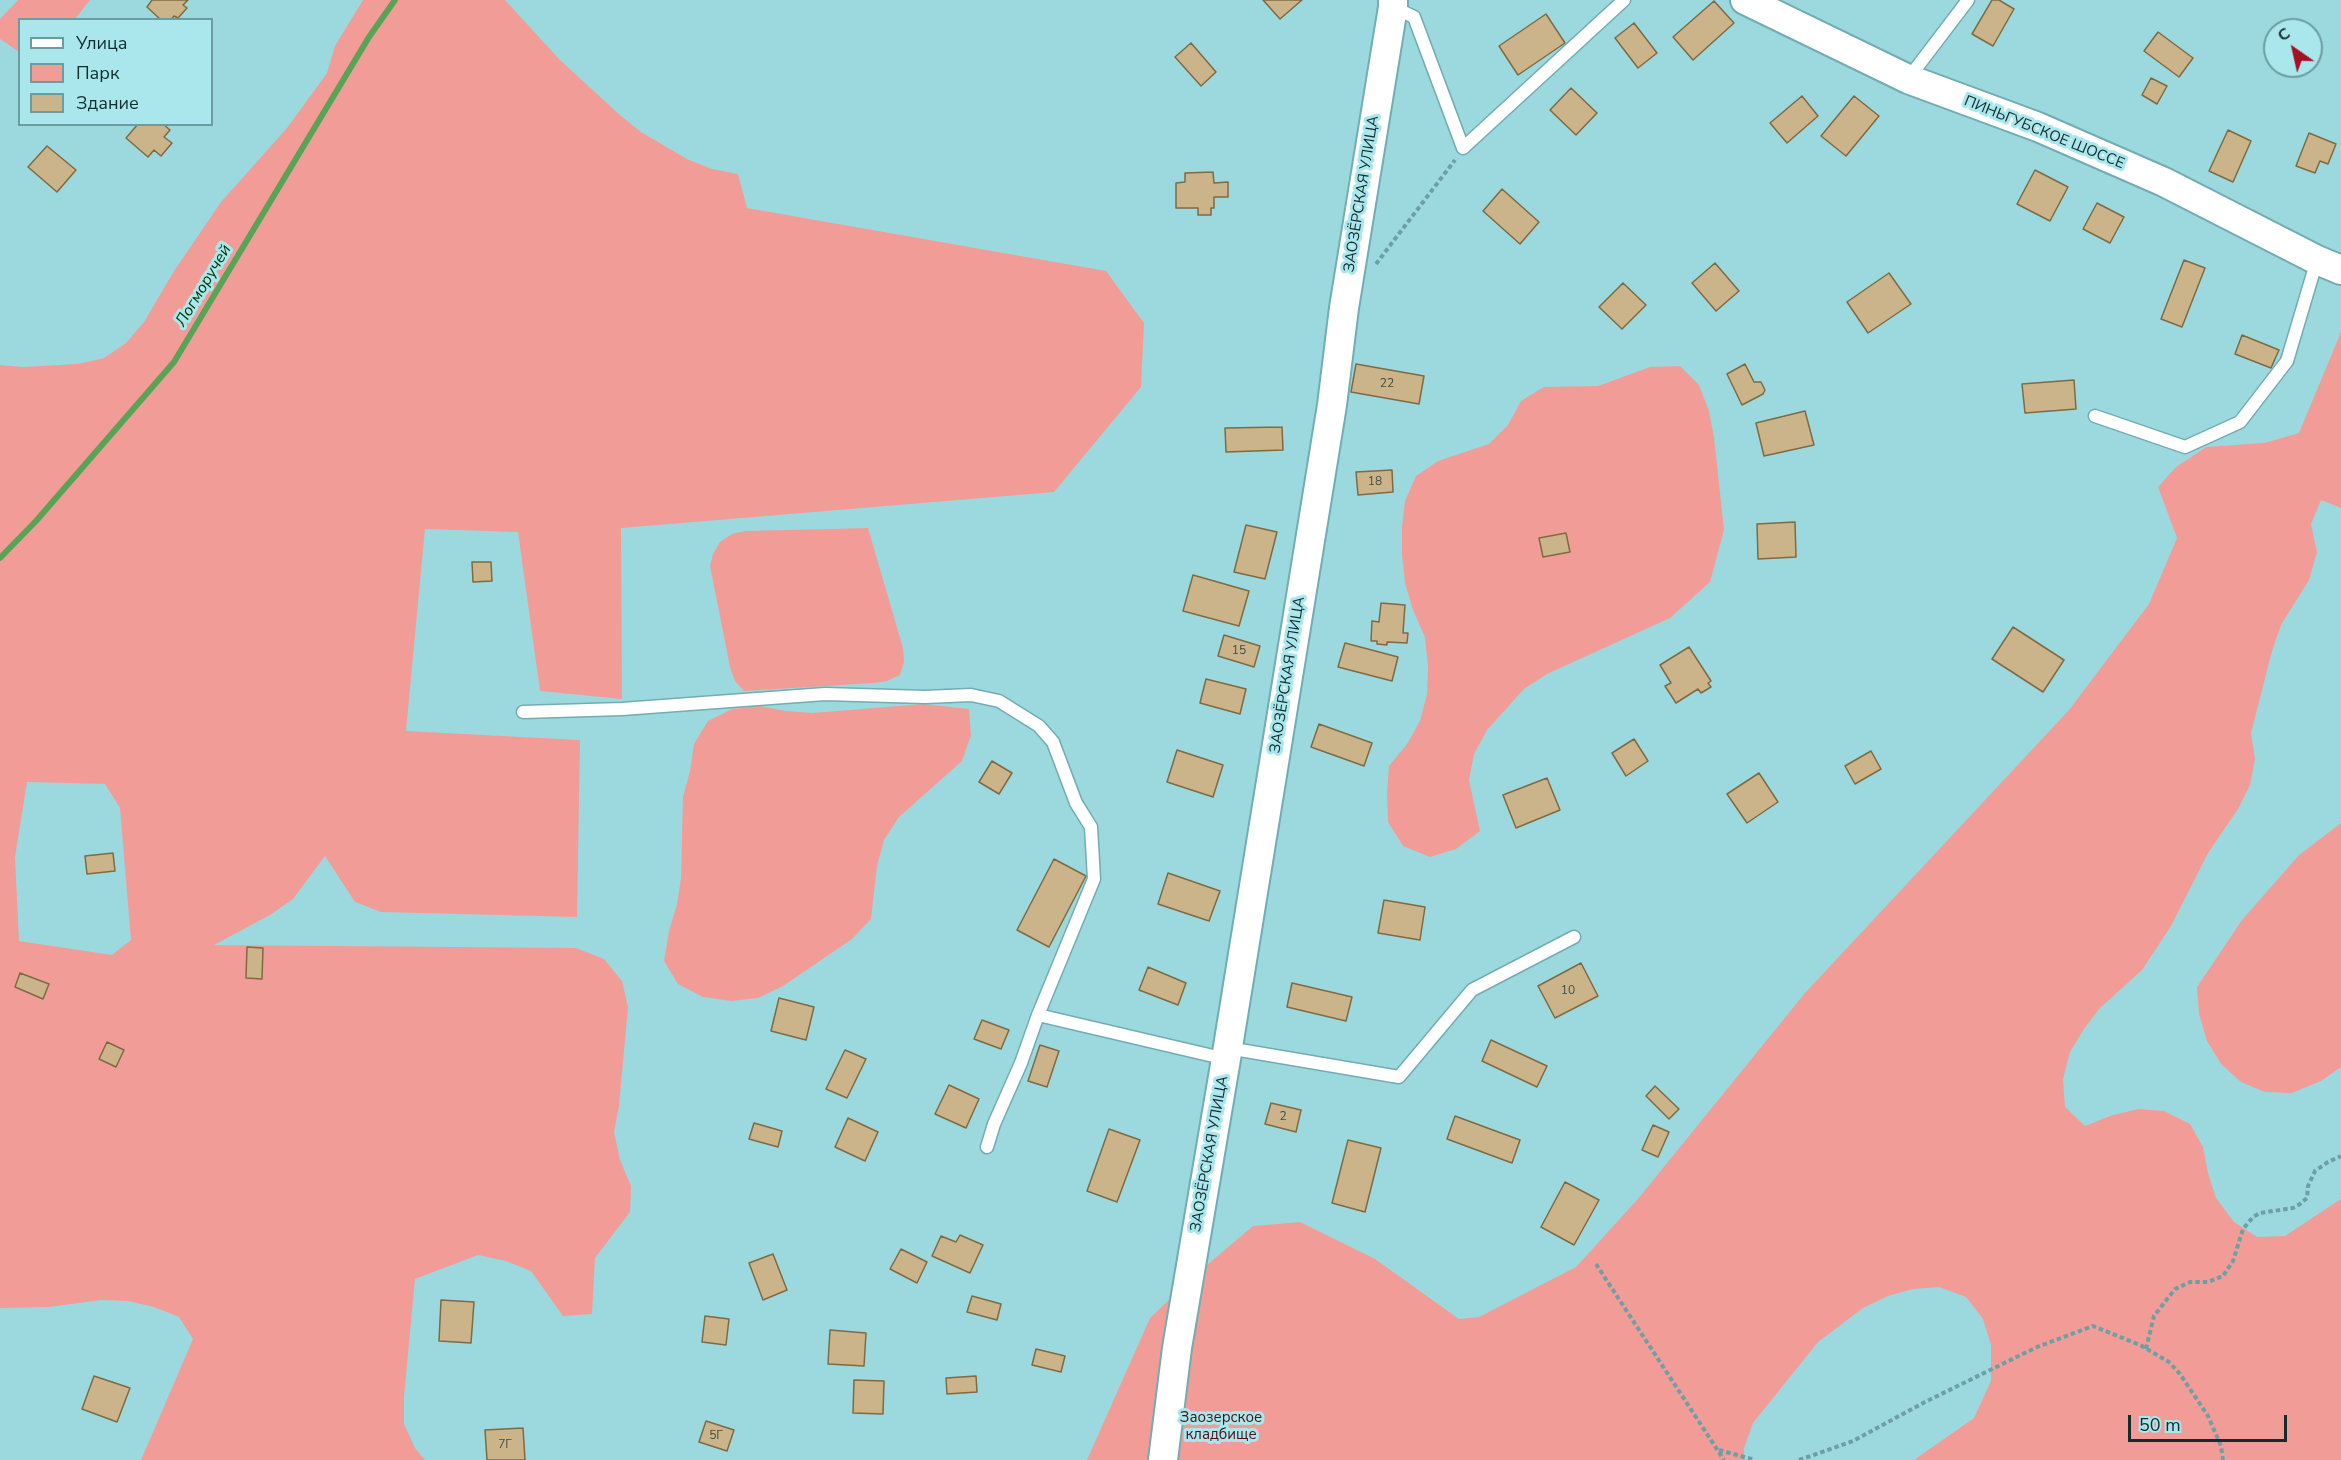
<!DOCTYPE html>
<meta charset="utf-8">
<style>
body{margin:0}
#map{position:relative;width:2341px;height:1460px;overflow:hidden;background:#9cd9df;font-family:"Nunito Sans",sans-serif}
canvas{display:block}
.legend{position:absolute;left:18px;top:18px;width:195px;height:108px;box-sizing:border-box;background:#a9e7ec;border:2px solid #6d9ca0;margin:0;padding:8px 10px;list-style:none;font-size:18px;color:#132c2e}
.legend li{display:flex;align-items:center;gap:12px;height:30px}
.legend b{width:30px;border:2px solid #6d9ca0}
.north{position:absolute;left:2263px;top:18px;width:60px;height:60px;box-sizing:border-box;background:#a9e7ec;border:2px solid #6d9ca0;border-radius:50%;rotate:326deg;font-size:16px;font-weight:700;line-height:24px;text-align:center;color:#132c2e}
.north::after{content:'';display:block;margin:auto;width:21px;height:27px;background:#a70f24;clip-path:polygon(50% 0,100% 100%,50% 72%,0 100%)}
.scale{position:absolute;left:2128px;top:1415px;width:159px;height:27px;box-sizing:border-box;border:3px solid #132c2e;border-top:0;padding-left:8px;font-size:18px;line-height:21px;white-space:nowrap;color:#132c2e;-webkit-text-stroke:4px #a9e7ec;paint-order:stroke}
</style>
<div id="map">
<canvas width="2341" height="1460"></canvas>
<ul class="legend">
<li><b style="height:8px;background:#fff"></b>Улица</li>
<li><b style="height:16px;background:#f29c98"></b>Парк</li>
<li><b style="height:16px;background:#cbb48a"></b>Здание</li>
</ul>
<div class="north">С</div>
<div class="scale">50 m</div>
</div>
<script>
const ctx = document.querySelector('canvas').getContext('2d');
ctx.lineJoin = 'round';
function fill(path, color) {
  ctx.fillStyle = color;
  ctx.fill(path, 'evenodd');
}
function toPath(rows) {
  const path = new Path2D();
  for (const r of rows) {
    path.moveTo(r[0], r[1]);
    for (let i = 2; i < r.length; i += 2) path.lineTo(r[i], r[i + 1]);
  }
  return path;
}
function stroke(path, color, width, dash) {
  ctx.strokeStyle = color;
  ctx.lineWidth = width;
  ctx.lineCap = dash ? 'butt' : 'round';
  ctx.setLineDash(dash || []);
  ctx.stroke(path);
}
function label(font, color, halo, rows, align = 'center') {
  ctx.font = font + ' "Nunito Sans",sans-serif';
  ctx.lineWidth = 6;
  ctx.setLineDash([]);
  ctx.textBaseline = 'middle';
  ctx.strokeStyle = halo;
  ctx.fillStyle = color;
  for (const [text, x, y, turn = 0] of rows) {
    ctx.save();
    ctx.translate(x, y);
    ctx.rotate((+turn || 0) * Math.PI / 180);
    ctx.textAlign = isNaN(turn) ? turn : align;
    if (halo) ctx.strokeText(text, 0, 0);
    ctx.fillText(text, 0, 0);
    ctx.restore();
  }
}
fill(toPath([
 [18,0,90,0,75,19,20,20,19,52,0,39,0,19],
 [363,0,505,0,560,60,621,116,641,132,687,159,712,169,738,174,747,208,1106,271,1144,323,1141,387,1054,492,621,528,622,699,540,691,518,532,425,529,406,731,580,740,577,917,381,912,355,902,325,856,293,899,270,915,214,945,576,948,604,959,622,981,628,1007,619,1106,614,1132,620,1160,631,1186,630,1212,595,1258,592,1314,563,1316,531,1271,506,1261,478,1255,415,1279,404,1397,404,1424,415,1448,425,1460,141,1460,193,1339,179,1317,154,1307,128,1301,101,1300,49,1307,0,1308,0,365,23,367,78,364,104,358,126,343,144,322,174,271,221,202,287,128,327,73,335,46],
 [27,782,105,784,120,808,131,940,112,955,19,941,15,857],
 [2341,332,2341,508,2321,500,2311,524,2317,552,2309,580,2281,625,2272,651,2251,733,2255,759,2250,785,2238,809,2208,853,2171,926,2142,970,2099,1009,2084,1029,2070,1052,2063,1079,2065,1107,2085,1126,2110,1116,2138,1109,2164,1111,2190,1124,2203,1147,2208,1173,2216,1198,2234,1222,2257,1237,2285,1236,2341,1199,2341,1460,1914,1460,1974,1418,1991,1381,1991,1345,1983,1319,1966,1297,1939,1287,1913,1289,1888,1296,1863,1308,1818,1342,1753,1423,1744,1448,1744,1460,1087,1460,1150,1318,1194,1276,1253,1226,1300,1222,1375,1259,1459,1319,1479,1317,1576,1267,1637,1200,1805,993,2069,710,2149,604,2177,538,2158,487,2176,467,2206,447,2264,443,2299,433],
 [1680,366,1699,385,1709,411,1714,437,1724,530,1710,582,1670,618,1547,674,1524,689,1487,730,1474,754,1469,780,1480,831,1456,849,1430,857,1403,846,1388,822,1387,792,1389,766,1407,744,1420,721,1427,694,1428,667,1425,637,1413,610,1405,583,1402,555,1402,527,1405,501,1416,476,1438,461,1489,444,1508,425,1521,401,1544,387,1598,386,1650,367],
 [868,528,903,648,904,662,900,675,887,681,874,683,744,691,735,681,730,667,710,566,713,554,720,542,732,534,745,531],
 [923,704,969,709,971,735,962,761,899,817,884,840,877,866,871,919,852,939,783,986,758,998,731,1001,703,997,678,984,664,961,669,931,677,904,681,878,683,797,690,771,694,744,708,721,732,709,760,706,786,711,813,713],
 [2341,823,2341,1067,2321,1081,2292,1093,2265,1092,2241,1082,2221,1064,2207,1041,2199,1014,2197,987,2242,920,2299,855]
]), '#f29c98');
stroke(toPath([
 [0,558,36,521,174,362,369,37,395,0]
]), '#58a455', 6);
const building = toPath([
 [152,0,188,0,183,5,187,8,178,18,174,16,171,20,161,20,147,7,152,0],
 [1263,0,1302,0,1280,19,1263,0],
 [1992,0,1999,0,2014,9,1993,46,1972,34,1992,0],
 [1714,1,1734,23,1693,60,1673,37,1714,1],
 [1546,14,1565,43,1518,75,1499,46,1546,14],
 [1634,23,1657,53,1638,68,1615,38,1634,23],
 [2158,32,2193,58,2179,77,2144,51,2158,32],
 [1191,43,1216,72,1201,86,1175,57,1191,43],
 [2151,78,2167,86,2157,104,2142,95,2151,78],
 [1571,88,1597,113,1576,135,1550,110,1571,88],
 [1802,96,1818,116,1787,143,1770,123,1802,96],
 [1854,96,1879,116,1846,156,1821,136,1854,96],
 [138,124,163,124,170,130,164,137,172,143,161,156,154,150,148,157,126,138,138,124],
 [2228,130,2251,141,2233,182,2209,171,2228,130],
 [2309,133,2336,144,2328,164,2320,161,2315,173,2296,166,2309,133],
 [47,146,76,170,57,192,28,167,47,146],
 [2035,170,2068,187,2050,221,2017,204,2035,170],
 [1213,172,1214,183,1228,182,1228,197,1214,197,1214,208,1211,208,1211,215,1198,215,1198,208,1176,208,1176,183,1185,182,1185,173,1213,172],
 [1502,189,1539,222,1520,244,1483,211,1502,189],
 [2097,203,2124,217,2110,243,2083,229,2097,203],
 [2184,260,2205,268,2182,327,2161,319,2184,260],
 [1715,263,1739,291,1716,311,1692,283,1715,263],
 [1889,273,1911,304,1868,333,1847,302,1889,273],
 [1623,283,1646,305,1622,329,1599,307,1623,283],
 [2242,335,2279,350,2271,368,2235,354,2242,335],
 [1356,364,1424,376,1419,404,1351,392,1356,364],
 [1745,364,1754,382,1761,382,1765,390,1763,394,1742,405,1727,374,1745,364],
 [2074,380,2076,409,2025,413,2022,384,2074,380],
 [1805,411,1814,445,1764,456,1756,423,1805,411],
 [1282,427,1283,450,1226,452,1225,428,1282,427],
 [1392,470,1393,492,1358,495,1356,472,1392,470],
 [1795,522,1796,557,1758,559,1757,524,1795,522],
 [1246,525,1277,532,1265,579,1234,572,1246,525],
 [1566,533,1570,552,1543,557,1539,538,1566,533],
 [472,562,491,562,492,581,473,582,472,562],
 [1193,575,1249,591,1239,626,1183,611,1193,575],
 [1381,603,1405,605,1403,633,1408,633,1407,643,1387,642,1387,645,1377,644,1377,641,1371,641,1372,621,1379,622,1381,603],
 [2013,627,2064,660,2043,692,1992,659,2013,627],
 [1224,635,1260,646,1254,667,1218,656,1224,635],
 [1345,643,1398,657,1392,681,1338,667,1345,643],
 [1689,647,1711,681,1708,683,1711,687,1701,693,1698,689,1676,703,1665,686,1671,683,1660,665,1689,647],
 [1206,679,1246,689,1240,714,1200,703,1206,679],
 [1319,724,1372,743,1364,766,1311,747,1319,724],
 [1634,739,1648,761,1626,776,1612,753,1634,739],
 [1177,750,1223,765,1213,797,1167,782,1177,750],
 [1871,751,1881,769,1855,784,1845,766,1871,751],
 [992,761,1012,773,999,794,979,782,992,761],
 [1759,773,1778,802,1747,823,1727,794,1759,773],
 [1547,778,1560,810,1516,828,1503,795,1547,778],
 [113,853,115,871,87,874,85,856,113,853],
 [1054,859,1086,876,1049,947,1017,930,1054,859],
 [1168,873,1220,891,1209,921,1158,904,1168,873],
 [1384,900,1425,907,1420,940,1378,933,1384,900],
 [247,947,263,948,262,979,246,978,247,947],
 [1581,963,1598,996,1555,1018,1538,986,1581,963],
 [1148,967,1186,983,1178,1005,1139,990,1148,967],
 [20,973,49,984,43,999,15,987,20,973],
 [1292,983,1352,997,1346,1021,1287,1007,1292,983],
 [779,998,814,1007,806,1040,771,1031,779,998],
 [982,1020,1009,1030,1001,1049,974,1039,982,1020],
 [1491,1040,1547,1066,1537,1087,1482,1061,1491,1040],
 [107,1042,124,1050,116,1067,99,1059,107,1042],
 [1040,1045,1059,1051,1047,1087,1028,1081,1040,1045],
 [845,1050,866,1059,847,1098,826,1089,845,1050],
 [949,1085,979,1099,966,1128,935,1114,949,1085],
 [1655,1086,1679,1109,1669,1119,1646,1096,1655,1086],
 [1271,1103,1301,1110,1296,1132,1265,1124,1271,1103],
 [1455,1116,1520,1140,1512,1163,1447,1139,1455,1116],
 [848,1118,878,1132,865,1161,835,1147,848,1118],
 [754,1123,782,1131,778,1147,749,1139,754,1123],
 [1653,1125,1669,1132,1658,1157,1642,1150,1653,1125],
 [1109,1129,1140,1140,1117,1202,1087,1191,1109,1129],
 [1348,1140,1381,1148,1365,1212,1332,1203,1348,1140],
 [1565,1182,1599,1200,1574,1245,1541,1227,1565,1182],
 [960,1235,983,1245,970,1273,932,1256,941,1236,956,1242,960,1235],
 [901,1249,927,1262,917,1283,890,1269,901,1249],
 [773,1254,787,1290,763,1300,749,1263,773,1254],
 [972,1296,1001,1304,997,1320,967,1312,972,1296],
 [441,1300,474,1302,471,1343,439,1341,441,1300],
 [705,1316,729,1319,726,1345,702,1342,705,1316],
 [830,1330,866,1333,864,1366,828,1364,830,1330],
 [1036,1349,1065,1356,1061,1372,1032,1365,1036,1349],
 [94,1376,130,1388,117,1422,82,1409,94,1376],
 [976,1376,977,1392,947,1394,946,1378,976,1376],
 [854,1380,884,1381,883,1414,853,1413,854,1380],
 [706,1421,734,1430,727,1451,699,1442,706,1421],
 [523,1428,525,1460,487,1460,485,1430,523,1428]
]);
fill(building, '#cbb48a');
stroke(building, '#7f6a42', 1.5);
const service = toPath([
 [1393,7,1414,17,1463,148,1624,0],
 [1908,79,1968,0],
 [2095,416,2185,447,2240,422,2287,361,2317,260],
 [523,712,622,709,825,694,925,697,971,695,999,701,1039,726,1053,742,1076,803,1091,827,1094,879,1038,1015,1021,1063,994,1124,987,1147],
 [1038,1015,1226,1059],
 [1228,1048,1399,1077,1472,990,1574,937]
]);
const tertiary = toPath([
 [1745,0,1908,79,2038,127,2164,182,2317,260,2341,270],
 [1163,1460,1177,1348,1226,1059,1332,405,1344,308,1393,7,1393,0]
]);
stroke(service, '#71adb2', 15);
stroke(tertiary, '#71adb2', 32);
stroke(toPath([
 [1376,264,1455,160],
 [1596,1264,1724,1460],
 [2146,1349,2154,1316,2175,1289,2190,1282,2208,1282,2223,1276,2233,1261,2243,1229,2253,1217,2260,1213,2293,1208,2300,1204,2307,1198,2308,1186,2315,1171,2328,1162,2341,1156],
 [1719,1450,1755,1460],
 [1799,1460,1853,1441,1925,1402,2037,1347,2093,1326,2140,1345,2169,1362,2180,1374,2208,1416,2221,1446,2223,1460]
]), '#6e9fa4', 4, [4.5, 3]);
stroke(service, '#fff', 12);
stroke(tertiary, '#fff', 28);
label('12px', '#414e45', null, [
 ["22",1387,384],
 ["18",1375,482],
 ["15",1239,651],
 ["10",1568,991],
 ["2",1283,1117],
 ["5Г",716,1436],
 ["7Г",505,1445]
]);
label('15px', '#132c2e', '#a9e7ec', [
 ["ПИНЬГУБСКОЕ ШОССЕ",2044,133,22],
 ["ЗАОЗЁРСКАЯ УЛИЦА",1362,194,-81],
 ["ЗАОЗЁРСКАЯ УЛИЦА",1288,675,-81],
 ["ЗАОЗЁРСКАЯ УЛИЦА",1210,1154,-80]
]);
label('15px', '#510c11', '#a9e7ec', [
 ["Заозерское",1221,1418],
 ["кладбище",1221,1435]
]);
label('italic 16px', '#003500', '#a9e7ec', [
 ["Логморучей",204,286,-59]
]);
</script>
